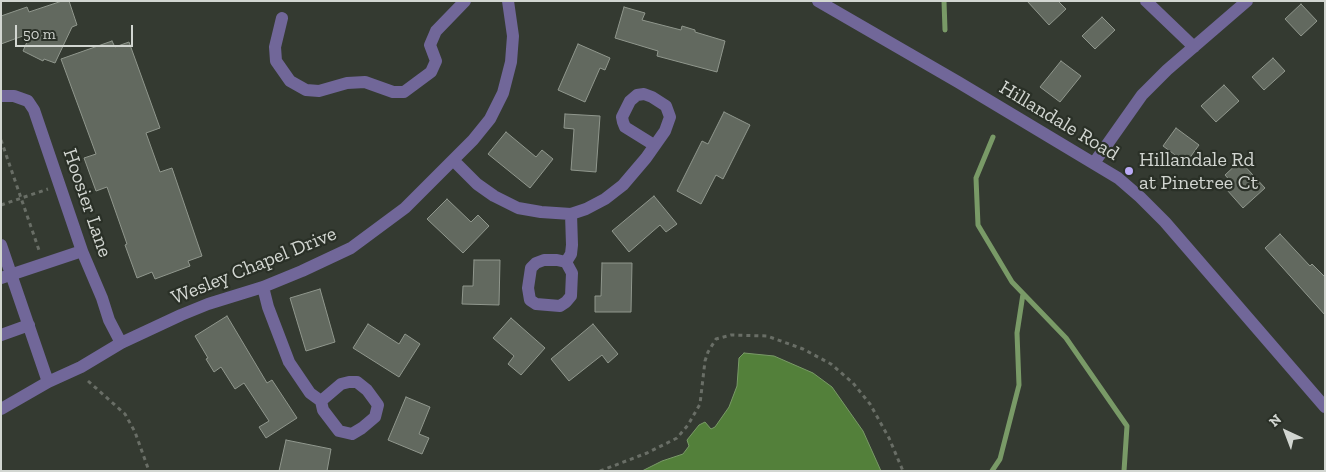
<!DOCTYPE html>
<style>
body{margin:0}
#map{position:relative;width:1326px;height:472px;overflow:hidden;background:#343a31;font-family:"Zilla Slab",serif}
canvas{display:block}
.frame{position:absolute;inset:0;border:2px solid #d2d6d1;pointer-events:none}
.north{position:absolute;left:1261px;top:407px;width:50px;height:50px;-webkit-text-stroke:4px #2a3027;paint-order:stroke;rotate:317deg;font-size:14px;font-weight:700;line-height:20px;text-align:center;color:#d2d6d1}
.north::after{content:'';display:block;margin:auto;width:18px;height:22px;background:#d2d6d1;clip-path:polygon(50% 0,100% 100%,50% 72%,0 100%)}
.scale{position:absolute;left:15px;top:25px;width:118px;height:22px;box-sizing:border-box;border:2px solid #d2d6d1;border-top:0;padding-left:6px;font-size:15px;line-height:18px;white-space:nowrap;color:#d2d6d1;-webkit-text-stroke:4px #2a3027;paint-order:stroke}
</style>
<div id="map">
<canvas width="1326" height="472"></canvas>
<div class="frame"></div>
<div class="north">N</div>
<div class="scale">50 m</div>
</div>
<script>
const ctx = document.querySelector('canvas').getContext('2d');
ctx.lineJoin = 'round';
function fill(path, color) {
  ctx.fillStyle = color;
  ctx.fill(path, 'evenodd');
}
function toPath(rows) {
  const path = new Path2D();
  for (const r of rows) {
    path.moveTo(r[0], r[1]);
    for (let i = 2; i < r.length; i += 2) path.lineTo(r[i], r[i + 1]);
  }
  return path;
}
function stroke(path, color, width, dash) {
  ctx.strokeStyle = color;
  ctx.lineWidth = width;
  ctx.lineCap = dash ? 'butt' : 'round';
  ctx.setLineDash(dash || []);
  ctx.stroke(path);
}
function label(font, color, halo, rows, align = 'center') {
  ctx.font = font + ' "Zilla Slab",serif';
  ctx.lineWidth = 4.5;
  ctx.setLineDash([]);
  ctx.textBaseline = 'middle';
  ctx.strokeStyle = halo;
  ctx.fillStyle = color;
  for (const [text, x, y, turn = 0] of rows) {
    ctx.save();
    ctx.translate(x, y);
    ctx.rotate((+turn || 0) * Math.PI / 180);
    ctx.textAlign = isNaN(turn) ? turn : align;
    if (halo) ctx.strokeText(text, 0, 0);
    ctx.fillText(text, 0, 0);
    ctx.restore();
  }
}
const water = toPath([
 [744,353,774,356,813,373,832,387,863,431,881,471,642,471,662,461,683,454,689,446,687,440,699,425,705,422,711,429,715,427,729,407,737,386,739,358,744,353]
]);
fill(water, '#53803a');
stroke(water, '#799a67', 1);
stroke(toPath([
 [944,1,945,30],
 [993,137,976,178,978,225,1012,282,1066,338,1127,426,1124,471],
 [992,471,1000,459,1019,385,1017,333,1023,294]
]), '#799a67', 5);
const building = toPath([
 [62,1,69,1,77,25,72,27,55,63,44,59,43,61,23,51,31,33,1,44,1,16,27,7,29,12,62,1],
 [1027,1,1058,1,1066,9,1049,25,1027,1],
 [1301,4,1317,21,1301,36,1285,19,1301,4],
 [624,7,645,13,642,20,681,30,682,26,695,30,695,32,725,41,717,72,657,56,658,51,615,38,624,7],
 [1102,17,1115,30,1095,49,1082,36,1102,17],
 [112,41,115,47,129,42,160,128,146,133,160,172,172,168,202,256,188,261,190,266,155,279,152,272,137,278,125,245,127,244,107,187,96,191,84,158,96,154,61,59,112,41],
 [578,44,610,58,605,70,600,68,585,102,558,90,578,44],
 [1273,58,1285,71,1264,90,1252,77,1273,58],
 [1061,61,1081,76,1060,102,1040,87,1061,61],
 [1224,85,1239,101,1216,122,1201,106,1224,85],
 [724,112,750,125,723,179,716,175,701,204,677,191,702,141,708,144,724,112],
 [565,114,600,116,596,172,571,170,574,129,564,128,565,114],
 [1176,128,1199,145,1186,163,1163,146,1176,128],
 [506,132,536,157,542,150,553,159,530,188,488,154,506,132],
 [1240,161,1265,188,1243,208,1227,190,1233,184,1225,175,1240,161],
 [654,196,677,224,666,232,660,225,629,252,612,231,654,196],
 [447,199,471,222,478,215,489,226,463,253,427,219,447,199],
 [1280,234,1310,266,1312,264,1325,277,1325,315,1265,248,1280,234],
 [474,260,500,260,499,305,462,304,463,286,473,286,474,260],
 [602,263,632,263,631,312,595,312,595,296,601,296,602,263],
 [320,289,335,342,306,351,290,298,320,289],
 [227,316,267,383,272,380,297,418,266,438,259,427,269,421,244,383,235,389,221,367,214,372,206,359,208,358,195,336,227,316],
 [511,318,545,348,521,375,508,364,514,356,493,338,511,318],
 [368,324,399,344,405,334,420,344,399,377,353,348,368,324],
 [593,324,618,354,608,363,602,355,569,381,551,359,593,324],
 [406,397,430,407,419,434,429,438,422,454,388,440,406,397],
 [286,440,331,449,327,471,279,471,286,440]
]);
fill(building, '#62695f');
stroke(building, '#90978d', 1);
stroke(toPath([
 [1,140,40,253],
 [1,205,48,189],
 [88,381,125,414,135,432,149,471],
 [600,471,647,453,677,438,688,425,700,404,705,361,708,352,716,339,731,335,767,336,803,349,831,364,853,383,870,404,889,438,903,471]
]), '#696e66', 3, [4, 4]);
stroke(toPath([
 [818,1,958,82,1118,178,1140,197,1165,222,1325,407],
 [1146,1,1194,47],
 [282,18,275,47,276,61,290,81,306,90,319,91,347,83,365,82,393,92,404,92,431,72,436,61,430,45,436,31,465,1],
 [1,96,14,96,28,101,34,110,82,251,102,298,109,320,121,343],
 [454,161,477,184,494,196,518,208,541,212,571,214,586,209,605,199,623,185,646,158,665,131,670,117,666,106,652,97,644,94,637,95,630,101,622,117,623,122,625,127,654,145],
 [1094,163,1142,95,1167,70,1247,1],
 [1,245,48,382],
 [544,260,557,260,566,262,572,273,571,296,566,302,560,306,536,304,530,300,528,288,531,268,536,263,544,260],
 [566,262,571,254,572,245,571,214],
 [1,278,82,251],
 [263,287,268,307,289,362,310,393,321,401,323,410,339,431,352,434,362,428,375,417,378,405,367,390,357,382,349,382,341,384,321,401],
 [1,335,29,325],
 [1,409,48,382,81,367,121,343,181,315,208,304,263,287,302,271,351,248,405,208,473,140,490,119,503,93,511,62,513,36,508,1]
]), '#716799', 12);
for (const [x, y, r, color] of [
 [1129,171,5,"#baaaf6"]
]) {
  const dot = new Path2D();
  dot.arc(x, y, r, 0, 2 * Math.PI);
  ctx.fillStyle = color;
  ctx.fill(dot);
  stroke(dot, '#2a3027', 2);
}
label('20px', '#d2d6d1', '#2a3027', [
 ["Hillandale Road",1059,121,31],
 ["Hoosier Lane",87,203,71],
 ["Wesley Chapel Drive",254,266,-22]
]);
label('20px', '#d2d6d1', '#2a3027', [
 ["Hillandale Rd",1139,160],
 ["at Pinetree Ct",1139,183]
], 'left');
</script>
